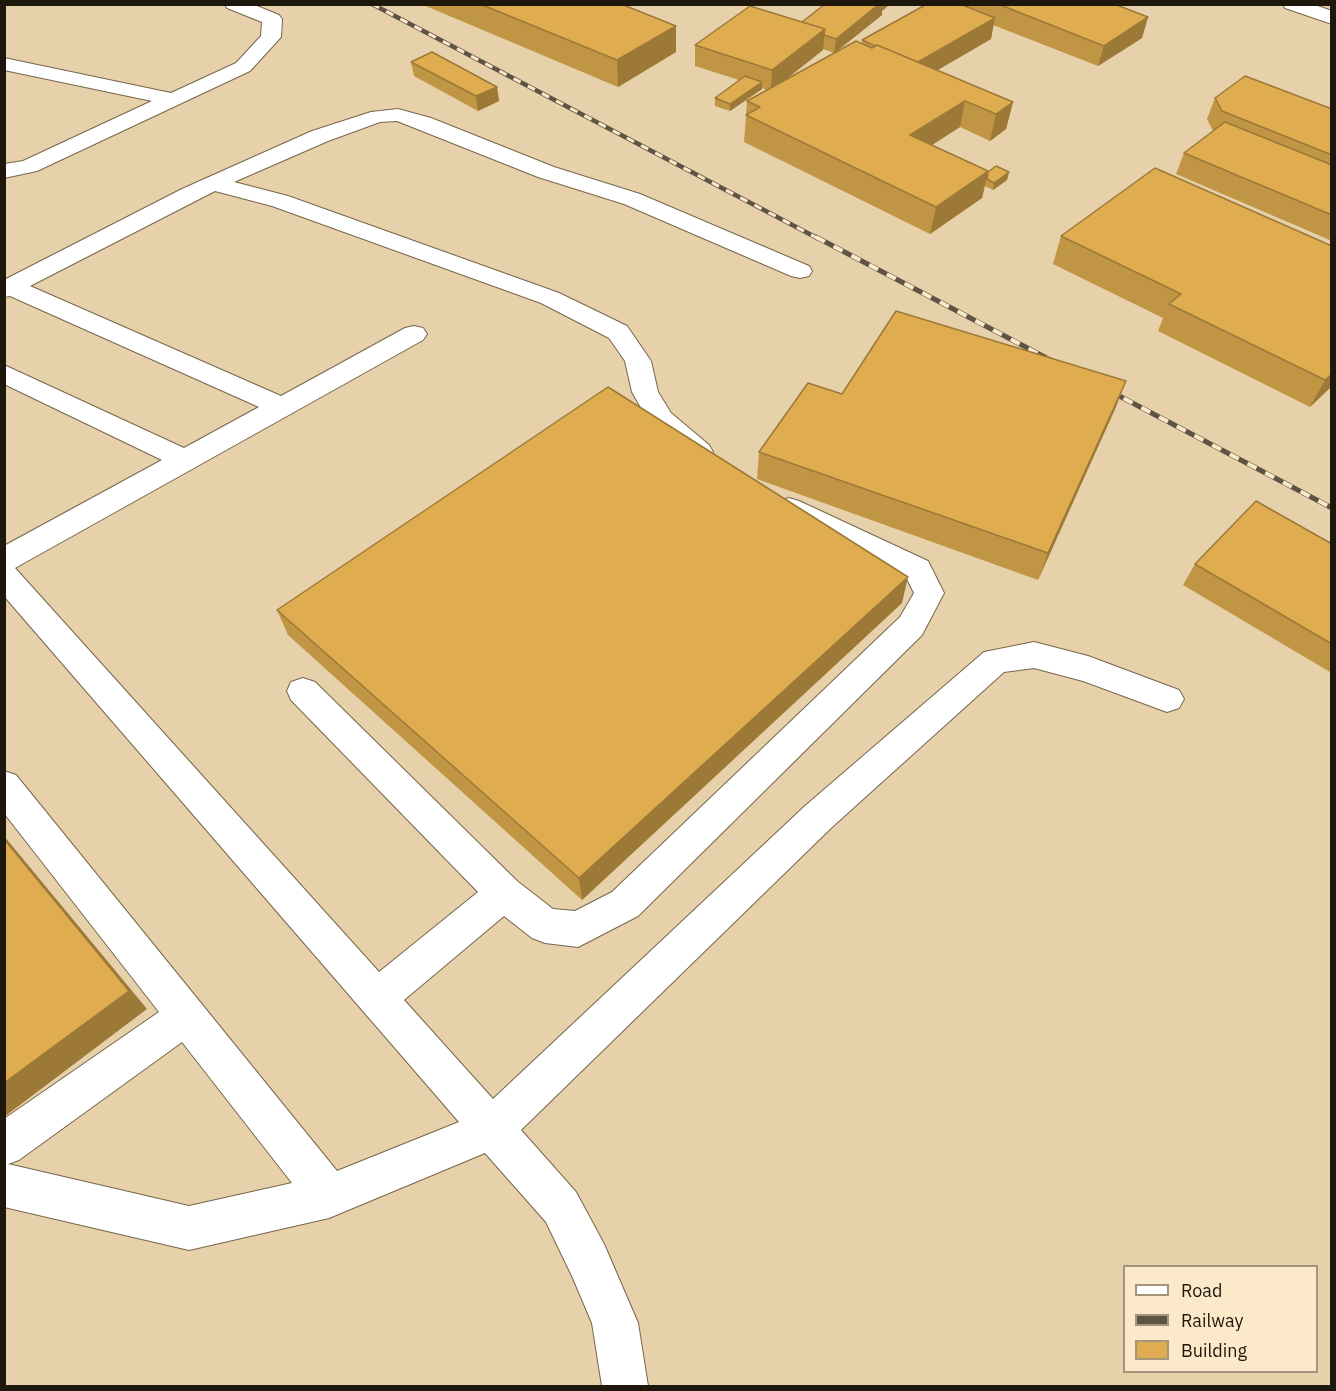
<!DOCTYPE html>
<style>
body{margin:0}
#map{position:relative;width:1336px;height:1391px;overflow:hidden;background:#eedcbd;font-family:"IBM Plex Sans",sans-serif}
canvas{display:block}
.frame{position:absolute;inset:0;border:6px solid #1e170c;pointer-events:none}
.legend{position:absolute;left:1123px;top:1265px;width:195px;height:108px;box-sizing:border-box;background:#fce9ca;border:2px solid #a3957e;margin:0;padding:8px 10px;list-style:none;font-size:18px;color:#1e170c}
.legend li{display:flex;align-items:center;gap:12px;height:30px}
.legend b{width:30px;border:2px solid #a3957e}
</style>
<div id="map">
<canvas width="1336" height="1391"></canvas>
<div class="frame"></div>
<ul class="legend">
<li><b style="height:8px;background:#fff"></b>Road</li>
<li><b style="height:8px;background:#5f5443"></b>Railway</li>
<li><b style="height:16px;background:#dfad4f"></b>Building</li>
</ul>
</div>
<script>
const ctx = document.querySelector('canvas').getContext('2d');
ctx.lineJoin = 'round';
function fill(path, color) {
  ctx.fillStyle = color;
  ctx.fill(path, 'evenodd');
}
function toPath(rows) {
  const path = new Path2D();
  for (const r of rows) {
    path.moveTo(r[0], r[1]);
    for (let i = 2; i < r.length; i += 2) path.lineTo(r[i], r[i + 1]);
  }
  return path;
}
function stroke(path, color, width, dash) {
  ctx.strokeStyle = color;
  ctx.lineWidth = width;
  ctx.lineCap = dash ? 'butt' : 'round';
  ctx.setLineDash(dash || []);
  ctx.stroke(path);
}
fill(toPath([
 [5,5,1331,5,1331,1386,5,1386],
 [1124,1266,1316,1266,1316,1372,1124,1372]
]), '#e7d1ab');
const minor = toPath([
 [225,4,252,4,279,15,282,19,281,37,250,71,37,171,4,178,4,164,23,161,152,101,4,70,4,58,171,93,236,63,261,36,262,22,227,8,225,4],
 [1283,4,1312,4,1332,11,1332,24,1285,8,1283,4],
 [398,109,431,118,554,167,640,194,809,266,812,271,809,276,800,278,791,276,624,204,538,177,397,121,380,122,328,141,234,182,288,196,559,293,627,326,651,361,658,392,671,413,709,445,713,452,709,459,699,462,689,459,651,425,632,392,625,361,609,338,541,303,272,206,215,191,30,286,281,396,405,328,414,326,423,328,427,334,423,340,15,568,379,972,478,892,291,700,287,691,291,682,303,678,315,682,517,881,553,909,575,911,612,892,900,617,914,593,906,577,779,515,774,508,779,501,789,498,799,501,928,561,944,593,922,635,638,916,578,947,545,943,532,938,504,916,404,1000,493,1099,805,806,984,652,1034,642,1088,656,1179,690,1184,699,1179,708,1167,712,1083,681,1034,668,1004,672,831,828,521,1130,576,1192,604,1244,638,1323,648,1386,602,1386,592,1323,572,1276,546,1222,485,1153,329,1218,189,1250,4,1207,4,1119,159,1012,4,813,4,771,16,775,337,1171,459,1122,4,596,4,546,162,460,4,384,4,365,184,448,259,407,10,296,4,297,4,280,182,189,312,131,371,112,398,109],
 [182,1042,292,1183,189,1206,8,1164,19,1160,182,1042]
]);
stroke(minor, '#76664a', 2);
fill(minor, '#fff');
const railFar1 = toPath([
 [372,4,819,239]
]);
const rail = toPath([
 [816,237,1058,364],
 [1106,389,1332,508]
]);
stroke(railFar1, '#5f5443', 4.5);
stroke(rail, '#5f5443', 5);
stroke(railFar1, '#fce9ca', 3, [8]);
stroke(rail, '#fce9ca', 4, [10]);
fill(toPath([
 [421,4,621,4,676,26,676,52,618,87],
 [825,4,890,4,882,11,882,15,835,53,862,44,862,40,927,4,1115,4,1148,17,1142,38,1098,66,993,25,991,39,937,70,1013,102,1006,129,990,141,960,127,932,145,988,171,1009,172,1007,180,993,190,985,186,982,198,930,234,744,142,747,101,767,90,762,88,762,89,730,111,715,106,715,98,739,80,695,66,695,45,802,22],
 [823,49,834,53,784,81,823,50],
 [411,62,497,87,499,101,478,111,414,76],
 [1215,98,1332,109,1332,241,1176,174,1184,153,1213,131,1207,119],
 [1155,168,1332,386,1310,407,1158,331,1163,318,1053,264,1061,236],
 [1126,381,1115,409,1038,580,757,479,759,452,842,394],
 [1332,544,1332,670,1330,672,1183,585,1195,564],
 [902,603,582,900,288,635,277,610]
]), '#c09544');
fill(toPath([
 [879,4,890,4,882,11,882,15,834,53,836,39],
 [1148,17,1142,38,1098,66,1104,46],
 [995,18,991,39,914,84,917,63],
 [676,26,676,52,618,87,617,60],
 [825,29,823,50,771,91,772,70],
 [762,82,762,89,730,111,730,104],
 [497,87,499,101,478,111,476,96],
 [965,101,960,127,905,162,910,135],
 [1013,102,1006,129,990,141,996,114],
 [988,171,982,198,930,234,936,207],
 [1009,172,1007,180,993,190,994,183],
 [1332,374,1332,386,1310,407,1325,380],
 [1126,381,1115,409,1038,580,1048,553],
 [908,577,902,603,582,900,579,878],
 [4,836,147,1009,4,1117]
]), '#9c7937');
const building = toPath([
 [480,4,621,4,676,26,617,60,480,4],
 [825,4,879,4,836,39,824,35,825,29,802,22,825,4],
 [927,4,960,4,995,18,918,62,877,45,876,46,862,40,927,4],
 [998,4,1114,4,1148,17,1104,46,998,4],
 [750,6,825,29,772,70,695,45,750,6],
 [856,41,872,48,877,45,1013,102,996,114,965,101,910,135,988,171,936,207,746,115,760,107,747,101,856,41],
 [432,52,497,87,476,96,411,62,432,52],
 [745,76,762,82,730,104,715,98,745,76],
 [1245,76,1332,109,1332,155,1222,111,1215,98,1245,76],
 [1225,122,1332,165,1332,215,1184,153,1225,122],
 [996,166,1009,172,994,183,987,179,988,172,996,166],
 [1155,168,1332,246,1332,374,1325,380,1169,304,1181,294,1061,236,1155,168],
 [896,311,1126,381,1048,553,759,452,808,383,842,394,896,311],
 [608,387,908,577,579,878,277,610,608,387],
 [1256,501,1332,544,1332,644,1195,564,1256,501],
 [4,839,129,991,4,1083,4,839]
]);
fill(building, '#dfad4f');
stroke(building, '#9c7937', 1.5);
</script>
